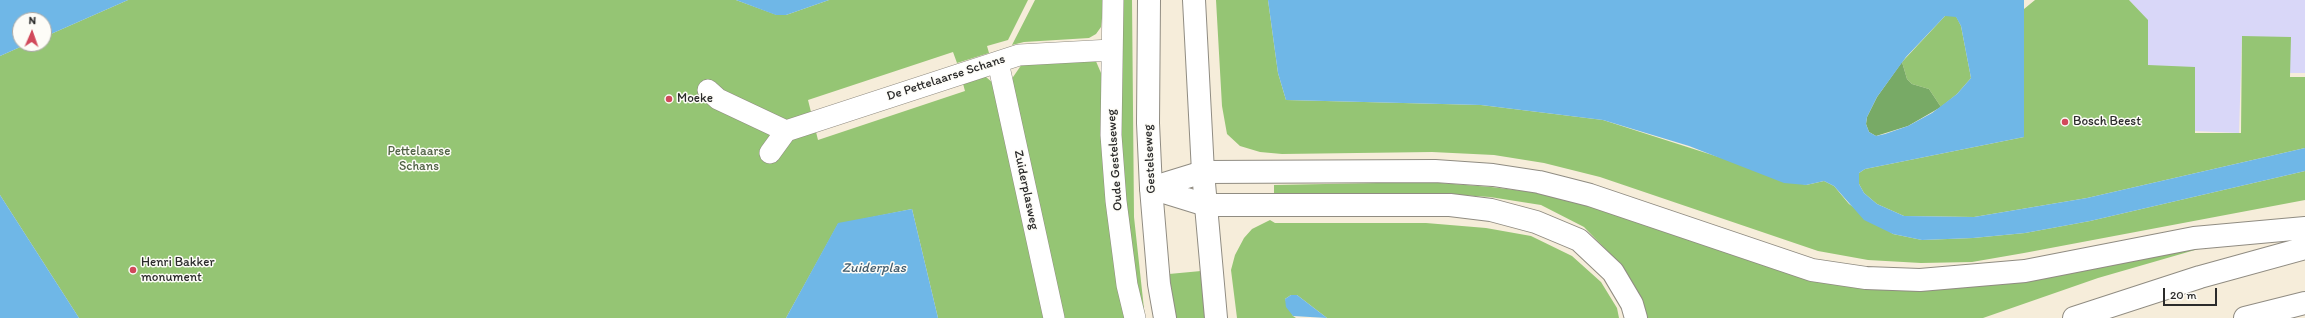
<!DOCTYPE html>
<style>
body{margin:0}
#map{position:relative;width:2305px;height:318px;overflow:hidden;background:#f6edda;font-family:Itim,sans-serif}
canvas{display:block}
.north{position:absolute;left:12px;top:12px;width:40px;height:40px;box-sizing:border-box;background:#fdfcf7;border:1px solid #a9a8a5;border-radius:50%;rotate:2deg;font-size:11px;font-weight:700;line-height:16px;text-align:center;color:#2b2b2b}
.north::after{content:'';display:block;margin:auto;width:14px;height:18px;background:#d1495b;clip-path:polygon(50% 0,100% 100%,50% 72%,0 100%)}
.scale{position:absolute;left:2163px;top:288px;width:54px;height:18px;box-sizing:border-box;border:2px solid #2b2b2b;border-top:0;padding-left:5px;font-size:12px;line-height:14px;white-space:nowrap;color:#2b2b2b;-webkit-text-stroke:3px #fdfcf7;paint-order:stroke}
</style>
<div id="map">
<canvas width="2305" height="318"></canvas>
<div class="north">N</div>
<div class="scale">20 m</div>
</div>
<script>
const ctx = document.querySelector('canvas').getContext('2d');
ctx.lineJoin = 'round';
function fill(path, color) {
  ctx.fillStyle = color;
  ctx.fill(path, 'evenodd');
}
function toPath(rows) {
  const path = new Path2D();
  for (const r of rows) {
    path.moveTo(r[0], r[1]);
    for (let i = 2; i < r.length; i += 2) path.lineTo(r[i], r[i + 1]);
  }
  return path;
}
function stroke(path, color, width, dash) {
  ctx.strokeStyle = color;
  ctx.lineWidth = width;
  ctx.lineCap = dash ? 'butt' : 'round';
  ctx.setLineDash(dash || []);
  ctx.stroke(path);
}
function label(font, color, halo, rows, align = 'center') {
  ctx.font = font + ' Itim,sans-serif';
  ctx.lineWidth = 3;
  ctx.setLineDash([]);
  ctx.textBaseline = 'middle';
  ctx.strokeStyle = halo;
  ctx.fillStyle = color;
  for (const [text, x, y, turn = 0] of rows) {
    ctx.save();
    ctx.translate(x, y);
    ctx.rotate((+turn || 0) * Math.PI / 180);
    ctx.textAlign = isNaN(turn) ? turn : align;
    if (halo) ctx.strokeText(text, 0, 0);
    ctx.fillText(text, 0, 0);
    ctx.restore();
  }
}
fill(toPath([
 [2129,0,2305,0,2305,73,2288,73,2242,36,2239,133,2194,131,2144,68,2147,20]
]), '#d9d7f8');
fill(toPath([
 [128,0,736,0,777,15,786,15,829,0,1028,0,1008,40,987,46,989,53,957,63,953,52,808,100,818,140,965,91,962,80,975,76,986,77,993,83,1047,318,938,318,912,209,838,224,786,318,79,318,0,195,0,56,27,44,44,44,44,37],
 [1035,0,1104,0,1101,27,1096,34,1089,38,1024,42,1012,45],
 [1119,0,1132,0,1134,217,1145,318,1141,318,1122,209],
 [1216,0,1268,0,1278,73,1286,100,1481,105,1603,120,1806,185,1824,181,1834,186,1849,204,1893,234,1922,240,1973,238,2025,233,2090,221,2305,171,2305,200,2024,253,1972,262,1921,263,1868,260,1818,251,1600,177,1544,163,1494,155,1432,152,1282,154,1260,152,1240,146,1227,134,1222,106],
 [2035,0,2129,0,2148,20,2148,65,2195,67,2195,133,2241,133,2242,36,2291,37,2290,77,2305,77,2305,148,2087,198,1974,217,1904,216,1877,204,1864,193,1859,184,1859,173,1865,169,2024,137,2024,9],
 [1945,16,1956,16,1961,26,1971,78,1957,94,1941,107,1929,89,1912,84,1907,79,1902,62],
 [1095,59,1101,73,1102,133,1125,318,1060,318,1011,80,1022,64],
 [1428,182,1491,187,1540,193,1590,204,1867,285,2233,239,2098,278,1983,318,1644,318,1621,265,1584,227,1541,205,1490,197,1428,193,1274,193,1274,185],
 [1270,220,1275,223,1426,223,1486,228,1531,236,1572,256,1601,282,1617,308,1619,318,1327,318,1297,295,1291,295,1285,299,1293,316,1296,318,1237,318,1231,270,1235,255,1244,238,1252,229],
 [1201,271,1206,318,1176,318,1169,274]
]), '#95c574');
fill(toPath([
 [1902,62,1907,79,1912,84,1929,89,1941,107,1908,126,1876,136,1869,132,1866,124,1867,117,1877,97]
]), '#78aa66');
fill(toPath([
 [0,0,128,0,44,37,44,20,20,20,20,44,27,44,0,56],
 [736,0,829,0,786,15,776,15],
 [1268,0,2024,0,2024,137,1865,169,1859,173,1859,184,1864,193,1877,204,1904,216,1974,217,2087,198,2305,148,2305,171,2090,221,2025,233,1973,238,1922,240,1893,234,1864,220,1834,186,1824,181,1806,185,1784,183,1689,146,1603,120,1481,105,1286,100,1278,73],
 [1945,16,1956,17,1961,26,1971,78,1957,94,1932,113,1908,126,1885,134,1876,136,1869,132,1866,124,1867,117,1877,97,1906,57],
 [0,195,79,318,0,318],
 [912,209,938,318,786,318,838,223],
 [1291,295,1297,295,1327,318,1293,316,1286,307,1285,299]
]), '#6fb7e7');
const minor = toPath([
 [1113,0,1111,135,1116,201,1127,285,1135,318],
 [998,62,1054,318],
 [708,90,718,99,786,131],
 [770,153,786,131,1019,55,1111,50]
]);
const major = toPath([
 [1149,0,1148,123,1151,188,1159,284,1165,318],
 [1194,0,1203,172,1216,318]
]);
const highway = toPath([
 [1151,188,1203,172,1435,171,1493,175,1539,182,1590,195,1812,270,1866,278,1920,280,2025,271,2194,238,2305,228],
 [1151,188,1206,205,1450,205,1491,210,1536,222,1579,240,1613,272,1632,304,1636,318],
 [2074,318,2200,277,2305,248],
 [2245,318,2305,303]
]);
stroke(minor, '#908c82', 22);
stroke(major, '#908c82', 24);
stroke(highway, '#908c82', 24);
stroke(minor, '#fff', 21);
stroke(major, '#fff', 22);
stroke(highway, '#fff', 22);
for (const [x, y, r, color] of [
 [669,99,4,"#d1495b"],
 [2065,122,4,"#d1495b"],
 [133,270,4,"#d1495b"]
]) {
  const dot = new Path2D();
  dot.arc(x, y, r, 0, 2 * Math.PI);
  ctx.fillStyle = color;
  ctx.fill(dot);
  stroke(dot, '#fdfcf7', 1.5);
}
label('13px', '#2b2b2b', '#fdfcf7', [
 ["De Pettelaarse Schans",946,78,-18],
 ["Gestelseweg",1150,159,-93],
 ["Oude Gestelseweg",1115,160,-94],
 ["Zuiderplasweg",1026,190,78]
]);
label('13px', '#2b2b2b', '#fdfcf7', [
 ["Moeke",677,99],
 ["Bosch Beest",2073,122],
 ["Henri Bakker",141,263],
 ["monument",141,278]
], 'left');
label('13px', '#506145', '#fdfcf7', [
 ["Pettelaarse",419,152],
 ["Schans",419,167]
]);
label('italic 14px', '#435c6d', '#fdfcf7', [
 ["Zuiderplas",874,268]
]);
</script>
